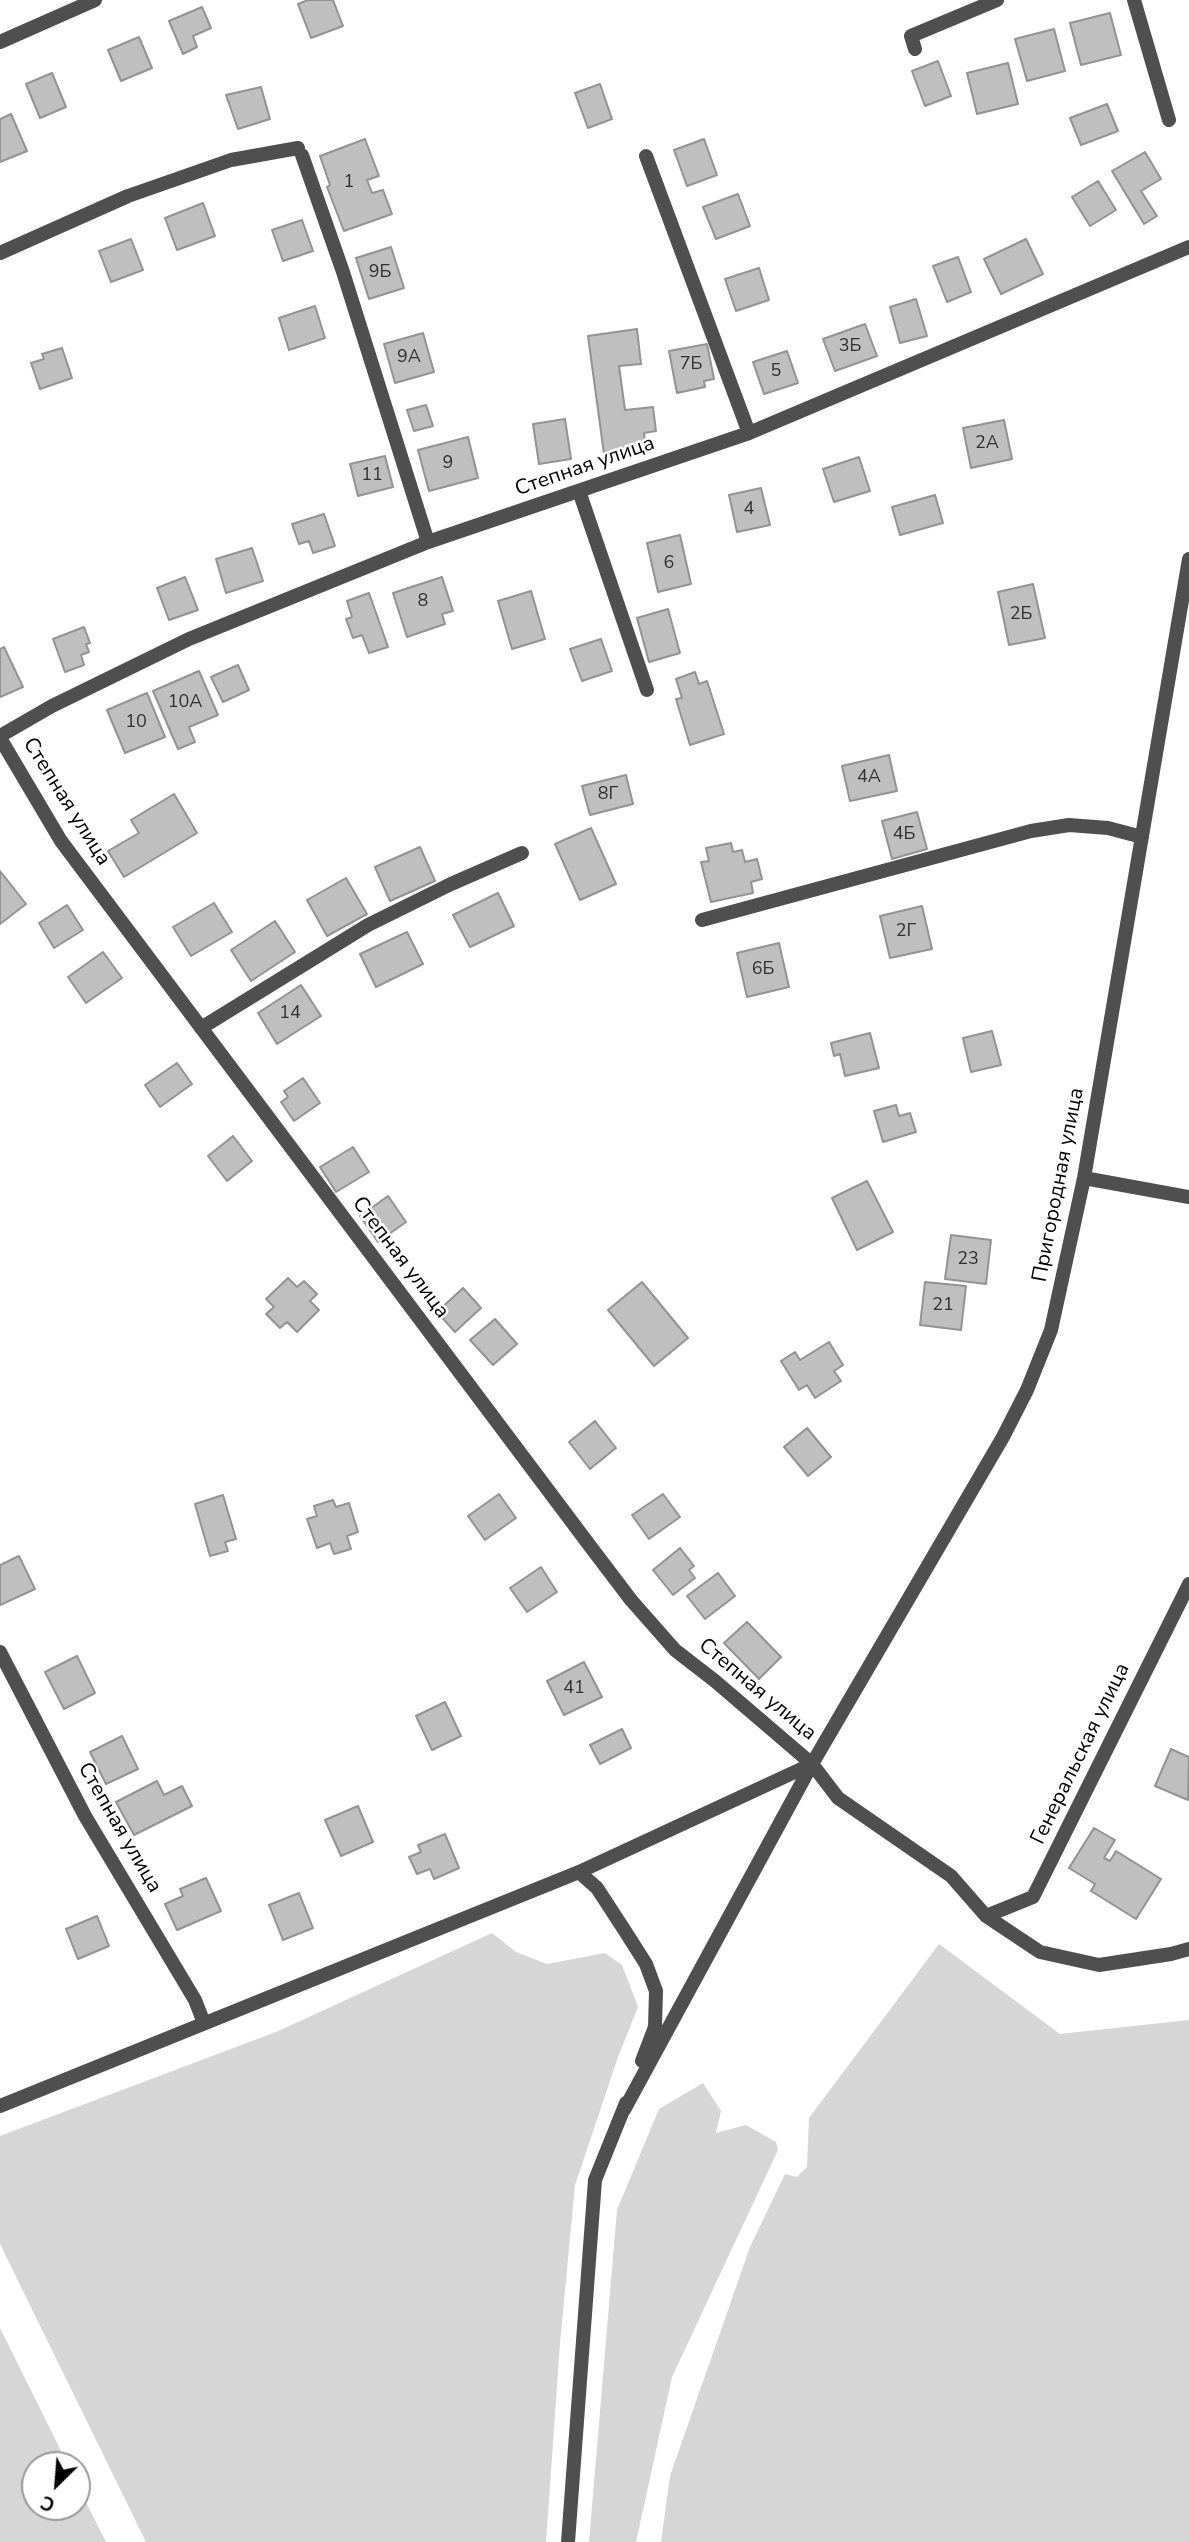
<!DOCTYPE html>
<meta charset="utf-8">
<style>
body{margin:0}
#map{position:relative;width:1189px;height:2542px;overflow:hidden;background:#fff;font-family:"Nunito Sans",sans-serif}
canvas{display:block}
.north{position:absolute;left:21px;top:2451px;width:70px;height:70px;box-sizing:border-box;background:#fff;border:2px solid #999;border-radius:50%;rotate:205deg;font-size:19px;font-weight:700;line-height:28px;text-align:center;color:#000}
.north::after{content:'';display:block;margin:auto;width:24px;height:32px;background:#000;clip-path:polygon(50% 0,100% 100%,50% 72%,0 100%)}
</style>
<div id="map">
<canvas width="1189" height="2542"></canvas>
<div class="north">С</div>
</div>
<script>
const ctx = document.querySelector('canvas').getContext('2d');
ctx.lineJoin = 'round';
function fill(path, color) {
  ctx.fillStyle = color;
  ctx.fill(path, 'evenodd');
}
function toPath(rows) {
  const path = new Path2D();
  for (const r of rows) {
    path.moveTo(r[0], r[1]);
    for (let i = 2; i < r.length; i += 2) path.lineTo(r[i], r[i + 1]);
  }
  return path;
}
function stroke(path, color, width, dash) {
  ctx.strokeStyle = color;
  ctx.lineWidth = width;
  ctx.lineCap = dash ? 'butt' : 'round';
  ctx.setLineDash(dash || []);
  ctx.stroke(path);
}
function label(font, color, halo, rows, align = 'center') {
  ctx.font = font + ' "Nunito Sans",sans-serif';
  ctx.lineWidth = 5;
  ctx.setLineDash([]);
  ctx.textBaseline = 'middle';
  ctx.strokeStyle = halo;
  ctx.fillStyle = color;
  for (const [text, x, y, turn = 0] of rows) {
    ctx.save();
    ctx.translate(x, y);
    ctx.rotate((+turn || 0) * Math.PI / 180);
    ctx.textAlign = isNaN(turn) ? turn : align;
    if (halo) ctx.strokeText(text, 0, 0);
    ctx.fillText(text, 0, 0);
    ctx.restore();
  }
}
fill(toPath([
 [492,1933,516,1952,547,1964,605,1953,622,1965,638,2007,618,2057,575,2185,560,2343,546,2542,146,2542,0,2244,0,2136,276,2032],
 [939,1944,1060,2034,1189,2020,1189,2542,661,2542,670,2476,750,2247,785,2174,797,2177,807,2167,809,2118],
 [703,2083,721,2111,716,2133,746,2125,776,2142,778,2150,672,2377,636,2542,589,2542,617,2210,659,2109],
 [0,2328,68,2465,35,2465,35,2507,77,2507,77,2484,106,2542,0,2542]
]), '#d6d6d6');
const building = toPath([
 [308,0,333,0,343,26,311,38,298,4,308,0],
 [202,7,211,28,193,36,197,47,183,54,169,21,202,7],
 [1110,13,1121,55,1081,65,1070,23,1110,13],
 [1054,29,1065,71,1027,81,1015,39,1054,29],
 [139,37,152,68,121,81,108,50,139,37],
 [938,61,951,96,925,106,912,71,938,61],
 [1008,63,1018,104,977,114,967,73,1008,63],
 [52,73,66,107,40,118,26,84,52,73],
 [600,84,612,119,588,128,575,93,600,84],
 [261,87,270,119,238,129,226,95,261,87],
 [1107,104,1118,131,1081,145,1070,118,1107,104],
 [11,114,27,151,0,162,0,119,11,114],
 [365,139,379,176,367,180,372,193,383,190,392,214,344,231,327,187,330,185,320,156,365,139],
 [704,139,717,175,687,186,674,150,704,139],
 [1145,152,1161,179,1141,191,1157,216,1144,224,1112,171,1145,152],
 [1098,181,1116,210,1090,226,1072,197,1098,181],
 [738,194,750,226,716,239,703,207,738,194],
 [203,203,215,236,177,250,165,218,203,203],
 [302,220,313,251,283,261,272,230,302,220],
 [131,239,143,270,111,282,99,251,131,239],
 [1026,239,1043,274,1001,294,984,259,1026,239],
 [391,247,404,288,369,299,356,258,391,247],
 [958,257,971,292,947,302,933,266,958,257],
 [759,268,769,300,736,311,725,279,759,268],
 [916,299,927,336,900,343,890,307,916,299],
 [315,306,325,338,289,350,279,318,315,306],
 [865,324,877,356,835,371,823,339,865,324],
 [637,329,641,364,619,366,625,410,653,407,656,431,644,433,646,449,604,454,588,336,637,329],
 [423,333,434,372,395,383,384,344,423,333],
 [707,344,714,379,704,381,705,387,677,393,669,351,707,344],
 [62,348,72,378,40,389,31,363,44,359,42,354,62,348],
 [787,351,798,383,764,394,753,362,787,351],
 [426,405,433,426,414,431,407,410,426,405],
 [565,419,571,459,539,464,533,424,565,419],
 [1004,420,1012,459,971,468,963,428,1004,420],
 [468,437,478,478,429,491,418,450,468,437],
 [385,456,393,487,358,496,350,464,385,456],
 [859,457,870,491,834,502,823,469,859,457],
 [761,488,770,525,737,532,729,495,761,488],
 [935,495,943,523,900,535,892,507,935,495],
 [324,514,335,546,313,553,309,541,299,544,292,524,324,514],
 [680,535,691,584,658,592,647,543,680,535],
 [252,548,263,581,226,593,216,559,252,548],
 [185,577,198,610,169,620,157,588,185,577],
 [442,577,453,611,442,614,445,624,407,637,393,593,442,577],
 [1033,584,1045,638,1009,645,998,592,1033,584],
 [531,591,545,639,512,649,498,601,531,591],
 [369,593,388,647,369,653,362,635,353,638,346,619,352,617,347,601,369,593],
 [668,609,680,653,649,662,637,618,668,609],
 [84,627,90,643,86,644,89,652,81,655,84,665,65,672,53,639,84,627],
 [601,639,612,671,582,681,570,649,601,639],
 [4,647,23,687,0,697,0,649,4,647],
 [238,665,249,690,223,702,211,677,238,665],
 [199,671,218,715,189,727,195,742,178,749,153,691,199,671],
 [695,672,699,684,707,681,724,734,690,745,676,699,682,698,676,679,695,672],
 [147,693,165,737,125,753,107,710,147,693],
 [889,755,897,791,850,801,842,766,889,755],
 [626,775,633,804,590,815,582,786,626,775],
 [174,794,197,833,124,877,108,851,139,833,131,820,174,794],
 [917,812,927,849,892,859,882,821,917,812],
 [591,828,616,884,580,900,555,844,591,828],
 [731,843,733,852,742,850,745,862,757,859,762,879,751,882,753,893,711,902,701,862,709,861,706,848,731,843],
 [420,847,435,881,390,901,375,867,420,847],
 [0,871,26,904,0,924,0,871],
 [346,878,367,914,327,936,307,900,346,878],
 [498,893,514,926,470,947,453,915,498,893],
 [214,903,232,932,191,956,173,927,214,903],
 [67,905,83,930,54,948,39,923,67,905],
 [922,906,932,949,890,958,880,916,922,906],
 [275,921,295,952,251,981,231,950,275,921],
 [407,932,423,964,376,987,360,954,407,932],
 [779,943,789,987,747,997,737,953,779,943],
 [103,952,122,978,86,1003,68,977,103,952],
 [301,985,321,1016,277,1044,258,1013,301,985],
 [992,1031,1001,1065,971,1072,963,1038,992,1031],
 [870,1033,879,1068,845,1076,840,1054,834,1056,831,1043,870,1033],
 [177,1063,192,1084,160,1107,145,1085,177,1063],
 [303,1078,320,1103,294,1121,281,1102,288,1097,284,1091,303,1078],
 [896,1105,899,1116,910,1113,916,1132,883,1142,874,1111,896,1105],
 [233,1136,252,1161,227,1181,208,1156,233,1136],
 [353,1147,369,1172,336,1192,320,1167,353,1147],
 [867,1181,893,1232,857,1250,832,1198,867,1181],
 [388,1196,406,1222,378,1242,360,1216,388,1196],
 [951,1235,991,1240,986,1284,945,1279,951,1235],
 [288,1278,297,1287,304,1281,317,1294,310,1301,319,1310,297,1332,287,1322,280,1328,266,1314,274,1307,266,1299,288,1278],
 [642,1282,688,1338,654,1366,608,1310,642,1282],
 [925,1282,966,1286,961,1330,920,1325,925,1282],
 [463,1288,481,1308,455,1332,437,1312,463,1288],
 [495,1319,517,1344,493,1365,470,1340,495,1319],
 [829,1342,843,1365,834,1371,841,1381,815,1398,807,1385,799,1390,781,1361,795,1352,800,1360,829,1342],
 [595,1421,616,1448,590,1469,569,1442,595,1421],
 [807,1428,831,1457,808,1476,784,1447,807,1428],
 [499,1494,516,1518,485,1540,468,1516,499,1494],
 [663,1494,680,1517,649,1539,632,1515,663,1494],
 [223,1495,236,1539,225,1542,228,1551,210,1556,195,1504,223,1495],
 [333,1500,336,1507,349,1503,358,1532,347,1536,351,1549,334,1554,330,1543,317,1548,307,1519,317,1516,314,1506,333,1500],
 [680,1548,694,1566,689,1570,695,1578,673,1595,653,1570,680,1548],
 [19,1556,35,1589,0,1605,0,1565,19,1556],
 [541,1567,557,1592,527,1612,510,1588,541,1567],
 [718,1573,735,1596,705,1619,687,1596,718,1573],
 [747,1622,781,1657,759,1679,724,1643,747,1622],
 [77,1656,95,1693,64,1709,45,1672,77,1656],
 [584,1662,602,1697,564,1715,547,1681,584,1662],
 [445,1702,461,1736,432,1750,416,1716,445,1702],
 [622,1729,631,1748,600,1764,590,1745,622,1729],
 [122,1736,138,1769,106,1784,90,1752,122,1736],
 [1171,1749,1189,1757,1188,1800,1155,1786,1171,1749],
 [157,1781,164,1795,182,1786,192,1806,134,1835,116,1802,157,1781],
 [358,1806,373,1842,341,1856,325,1820,358,1806],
 [1094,1828,1115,1840,1104,1858,1110,1861,1116,1851,1161,1879,1136,1919,1091,1891,1095,1884,1069,1868,1094,1828],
 [445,1834,459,1868,434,1879,430,1869,417,1874,409,1857,421,1852,418,1845,445,1834],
 [206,1878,221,1911,177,1930,165,1904,183,1896,180,1889,206,1878],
 [299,1893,313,1928,283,1940,269,1905,299,1893],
 [97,1916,109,1946,78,1959,66,1929,97,1916]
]);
fill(building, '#bfbfbf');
stroke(building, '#939393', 2);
stroke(toPath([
 [1134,0,1169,120],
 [0,42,95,0],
 [915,49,911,36,997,0],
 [302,155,343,272,428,542],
 [646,156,749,433],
 [0,253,128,196,231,160,298,148],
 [579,491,647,690],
 [0,736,52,706,189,639,428,542,749,433,1189,247],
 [0,738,61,841,590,1546,631,1600,675,1650,715,1681,812,1764,838,1798,951,1876,986,1916,1040,1952,1099,1965,1171,1954,1189,1949],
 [702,920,1031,831,1069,825,1108,828,1142,837],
 [201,1028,368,925,451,884,522,853],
 [1084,1178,1189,1197],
 [0,1652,85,1816,195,2000,204,2023],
 [579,1872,597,1888,625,1931,646,1964,656,1991,655,2027,642,2061],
 [986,1916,1033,1897,1189,1584],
 [0,2106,579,1872,812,1764],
 [624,2110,812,1764,1003,1437,1027,1390,1051,1330,1084,1178,1189,559],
 [568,2542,595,2180,626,2103]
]), '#4f4f4f', 14);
label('18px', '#303030', null, [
 ["1",349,183],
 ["9Б",380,273],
 ["3Б",850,347],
 ["9А",409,358],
 ["7Б",691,365],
 ["5",776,372],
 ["2А",987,444],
 ["9",448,464],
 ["11",372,476],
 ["4",749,510],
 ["6",669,564],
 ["8",423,602],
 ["2Б",1021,615],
 ["10А",185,703],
 ["10",136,723],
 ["4А",869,778],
 ["8Г",608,795],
 ["4Б",904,835],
 ["2Г",906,932],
 ["6Б",763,970],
 ["14",290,1014],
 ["23",968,1260],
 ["21",943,1306],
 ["41",574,1689]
]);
label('21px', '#000', '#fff', [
 ["Степная улица",585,467,-19],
 ["Степная улица",66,802,58],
 ["Пригородная улица",1059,1185,-79],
 ["Степная улица",400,1258,53],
 ["Степная улица",757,1690,40],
 ["Генеральская улица",1081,1754,-64],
 ["Степная улица",119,1828,60]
]);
</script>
